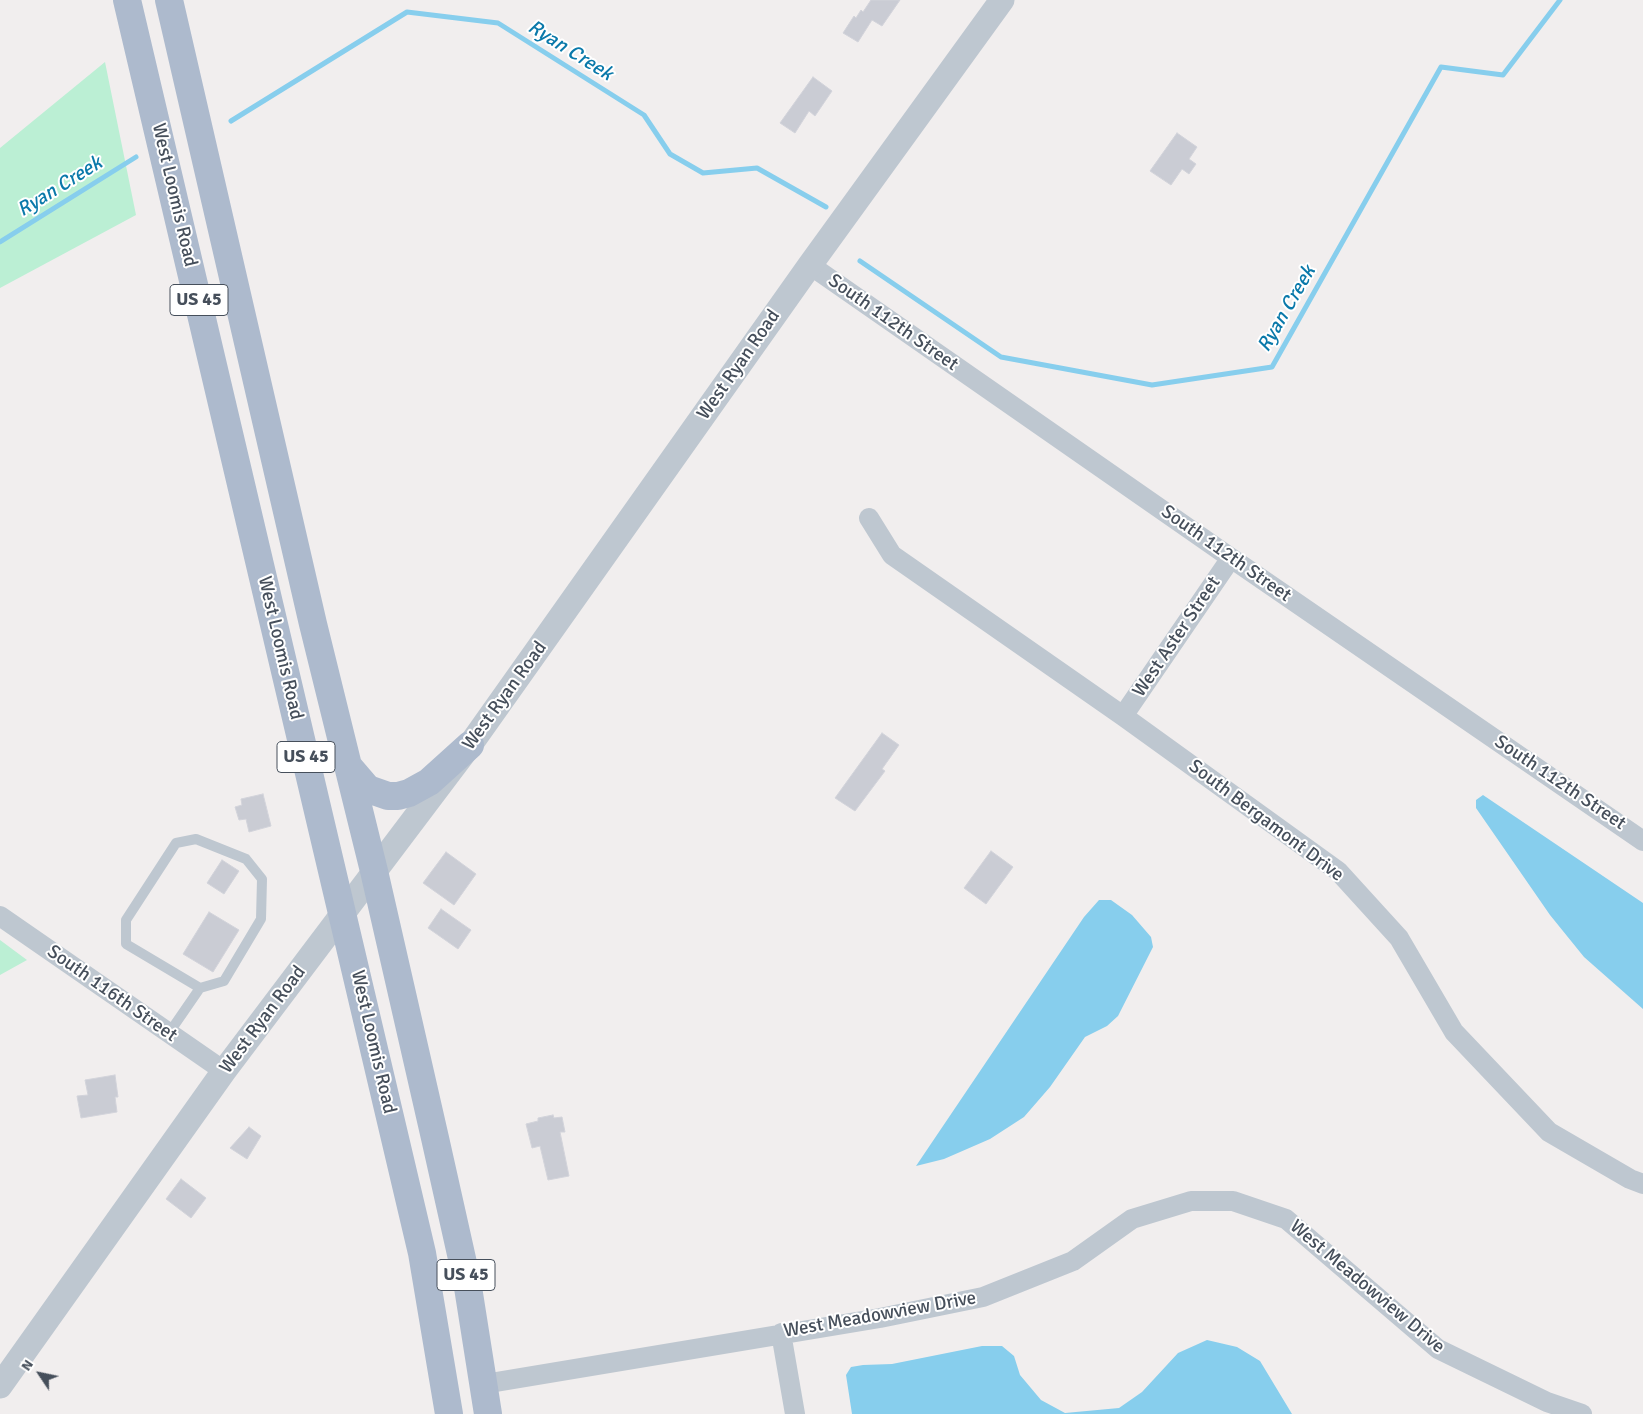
<!DOCTYPE html>
<style>
body{margin:0}
#map{position:relative;width:1643px;height:1414px;overflow:hidden;background:#f1eeee;font-family:Signika,sans-serif}
canvas{display:block}
.north{position:absolute;left:15px;top:1349px;width:50px;height:50px;-webkit-text-stroke:4px #fff;paint-order:stroke;rotate:304deg;font-size:14px;font-weight:700;line-height:20px;text-align:center;color:#464f5b}
.north::after{content:'';display:block;margin:auto;width:18px;height:22px;background:#464f5b;clip-path:polygon(50% 0,100% 100%,50% 72%,0 100%)}
</style>
<div id="map">
<canvas width="1643" height="1414"></canvas>
<div class="north">N</div>
</div>
<script>
const ctx = document.querySelector('canvas').getContext('2d');
ctx.lineJoin = 'round';
function fill(path, color) {
  ctx.fillStyle = color;
  ctx.fill(path, 'evenodd');
}
function toPath(rows) {
  const path = new Path2D();
  for (const r of rows) {
    path.moveTo(r[0], r[1]);
    for (let i = 2; i < r.length; i += 2) path.lineTo(r[i], r[i + 1]);
  }
  return path;
}
function stroke(path, color, width, dash) {
  ctx.strokeStyle = color;
  ctx.lineWidth = width;
  ctx.lineCap = dash ? 'butt' : 'round';
  ctx.setLineDash(dash || []);
  ctx.stroke(path);
}
function label(font, color, halo, rows, align = 'center') {
  ctx.font = font + ' Signika,sans-serif';
  ctx.lineWidth = 4;
  ctx.setLineDash([]);
  ctx.textBaseline = 'middle';
  ctx.strokeStyle = halo;
  ctx.fillStyle = color;
  for (const [text, x, y, turn = 0] of rows) {
    ctx.save();
    ctx.translate(x, y);
    ctx.rotate((+turn || 0) * Math.PI / 180);
    ctx.textAlign = isNaN(turn) ? turn : align;
    if (halo) ctx.strokeText(text, 0, 0);
    ctx.fillText(text, 0, 0);
    ctx.restore();
  }
}
fill(toPath([
 [105,62,136,215,0,288,0,148],
 [0,940,27,960,0,975]
]), '#bbefd4');
fill(toPath([
 [1483,795,1643,903,1643,1009,1584,957,1550,915,1476,808,1476,800],
 [1099,900,1111,900,1132,915,1151,937,1153,947,1118,1016,1107,1026,1085,1037,1050,1087,1024,1117,990,1139,944,1159,916,1166,1084,917],
 [1207,1340,1237,1347,1260,1361,1292,1414,852,1414,846,1375,851,1367,863,1365,892,1364,982,1346,1002,1346,1014,1356,1020,1375,1041,1400,1065,1413,1119,1408,1142,1392,1178,1353]
]), '#87ceed');
stroke(toPath([
 [231,121,407,12,498,23,644,115,670,154,703,173,757,168,826,207],
 [0,242,136,157],
 [860,261,1001,357,1152,385,1272,367,1441,67,1503,75,1560,0]
]), '#87ceed', 5);
const building = toPath([
 [871,0,900,0,882,26,872,20,858,42,843,33,854,16,856,18,861,10,863,12,871,0],
 [813,77,832,91,815,116,809,111,795,133,780,123,813,77],
 [1177,133,1197,147,1189,159,1196,164,1189,174,1182,169,1171,185,1150,171,1177,133],
 [882,733,899,745,882,769,885,771,855,811,835,798,882,733],
 [263,794,271,826,249,832,246,819,239,820,235,807,242,805,241,799,263,794],
 [991,851,1013,867,986,904,964,888,991,851],
 [446,852,476,874,454,905,423,883,446,852],
 [222,860,239,871,224,894,207,883,222,860],
 [441,909,471,930,458,949,428,928,441,909],
 [209,912,239,930,213,972,183,954,209,912],
 [115,1075,118,1097,115,1097,117,1112,81,1118,77,1096,88,1095,85,1080,115,1075],
 [553,1115,554,1118,562,1117,565,1132,560,1132,569,1176,548,1180,540,1146,532,1148,526,1124,538,1121,538,1118,553,1115],
 [249,1127,261,1136,247,1159,230,1148,249,1127],
 [181,1179,206,1198,191,1218,166,1199,181,1179]
]);
fill(building, '#caccd4');
stroke(building, '#d2d3da', 1);
stroke(toPath([
 [169,1033,200,988,224,981,261,919,262,879,246,859,196,839,176,843,126,920,126,944,200,988]
]), '#bec7d0', 10);
stroke(toPath([
 [810,265,1231,558,1643,841],
 [869,518,892,555,1123,716,1338,871,1399,938,1454,1032,1549,1132,1630,1179,1643,1184],
 [1123,716,1231,558],
 [0,916,224,1071],
 [781,1333,795,1414],
 [484,1384,880,1318,983,1297,1073,1261,1132,1219,1191,1201,1233,1201,1286,1219,1438,1349,1547,1402,1582,1414]
]), '#bec7d0', 20);
stroke(toPath([
 [0,1386,224,1071,470,745,810,265,1002,0]
]), '#bec7d0', 25);
stroke(toPath([
 [127,0,422,1253,449,1414],
 [169,0,313,624,374,871,435,1138,467,1281,488,1414],
 [350,768,368,789,388,796,398,796,409,793,429,782,470,745]
]), '#adbacd', 28);
for (const [x, y, w] of [
 [199,300,58],
 [306,757,58],
 [466,1275,58]
]) {
  const box = new Path2D();
  box.roundRect(x - w / 2, y - 15.5, w, 31, 4);
  ctx.fillStyle = '#fff';
  ctx.fill(box);
  stroke(box, '#464f5b', 1);
}
label('bold 18px', '#464f5b', null, [
 ["US 45",199,300],
 ["US 45",306,757],
 ["US 45",466,1275]
]);
label('19px', '#464f5b', '#fff', [
 ["West Loomis Road",174,195,77],
 ["South 112th Street",893,323,35],
 ["West Ryan Road",739,365,-55],
 ["South 112th Street",1226,554,35],
 ["West Aster Street",1177,637,-56],
 ["West Loomis Road",280,648,77],
 ["West Ryan Road",505,696,-54],
 ["South 112th Street",1560,783,34],
 ["South Bergamont Drive",1266,821,37],
 ["South 116th Street",112,994,35],
 ["West Ryan Road",263,1020,-53],
 ["West Loomis Road",373,1042,77],
 ["West Meadowview Drive",1367,1287,40],
 ["West Meadowview Drive",880,1315,-10]
]);
label('italic 20px', '#0a79aa', '#fff', [
 ["Ryan Creek",570,51,32],
 ["Ryan Creek",60,187,-32],
 ["Ryan Creek",1287,309,-60]
]);
</script>
